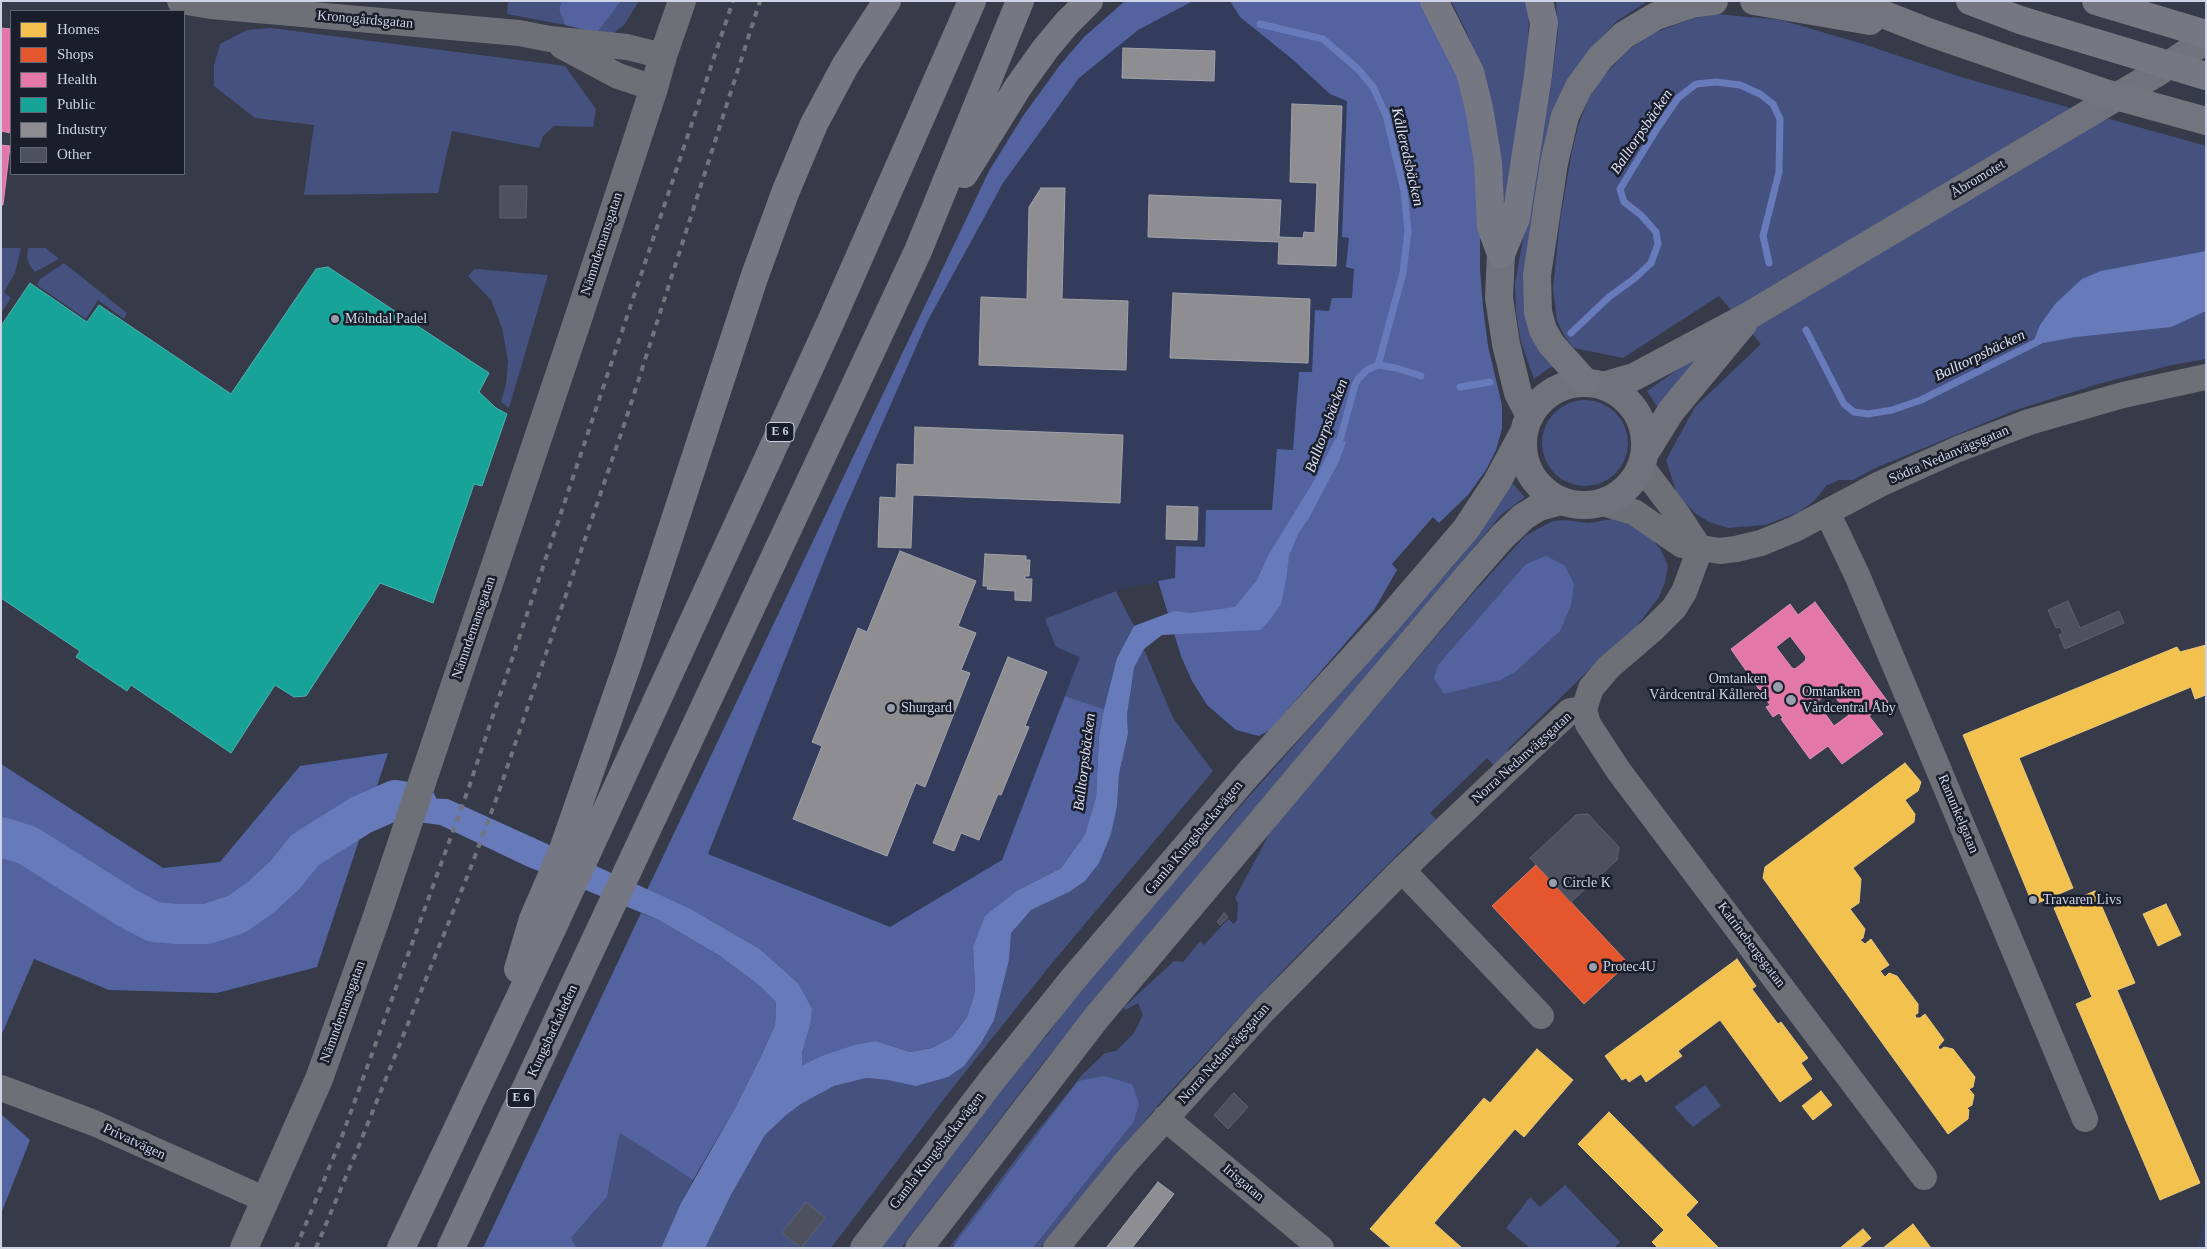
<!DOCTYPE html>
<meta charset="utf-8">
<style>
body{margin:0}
#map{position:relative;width:2207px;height:1249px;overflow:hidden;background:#363a49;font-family:Georgia,serif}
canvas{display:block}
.frame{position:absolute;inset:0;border:2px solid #ced4e5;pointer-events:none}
.legend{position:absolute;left:10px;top:10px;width:175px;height:165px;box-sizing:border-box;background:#1a1e2b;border:1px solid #626775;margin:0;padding:6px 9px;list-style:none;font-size:15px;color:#ced4e5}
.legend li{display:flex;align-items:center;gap:10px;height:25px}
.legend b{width:25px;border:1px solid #626775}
</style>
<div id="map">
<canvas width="2207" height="1249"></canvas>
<div class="frame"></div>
<ul class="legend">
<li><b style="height:14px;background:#f2c14e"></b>Homes</li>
<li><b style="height:14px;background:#e4572e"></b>Shops</li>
<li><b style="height:14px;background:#e377a8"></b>Health</li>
<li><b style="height:14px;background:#17a398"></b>Public</li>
<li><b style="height:14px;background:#8d8d92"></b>Industry</li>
<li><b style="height:14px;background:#4d505d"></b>Other</li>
</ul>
</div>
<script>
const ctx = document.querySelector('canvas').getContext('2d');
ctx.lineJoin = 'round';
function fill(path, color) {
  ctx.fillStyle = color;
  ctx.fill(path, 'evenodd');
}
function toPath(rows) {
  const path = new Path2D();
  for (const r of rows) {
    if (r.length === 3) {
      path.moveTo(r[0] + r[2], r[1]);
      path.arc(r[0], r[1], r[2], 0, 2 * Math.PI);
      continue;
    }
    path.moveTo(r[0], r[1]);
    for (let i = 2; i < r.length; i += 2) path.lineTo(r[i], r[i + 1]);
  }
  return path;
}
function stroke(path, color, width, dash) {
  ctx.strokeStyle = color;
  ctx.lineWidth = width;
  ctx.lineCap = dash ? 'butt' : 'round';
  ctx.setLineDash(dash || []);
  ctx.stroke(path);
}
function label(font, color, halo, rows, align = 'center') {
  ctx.font = font + ' Georgia,serif';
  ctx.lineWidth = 5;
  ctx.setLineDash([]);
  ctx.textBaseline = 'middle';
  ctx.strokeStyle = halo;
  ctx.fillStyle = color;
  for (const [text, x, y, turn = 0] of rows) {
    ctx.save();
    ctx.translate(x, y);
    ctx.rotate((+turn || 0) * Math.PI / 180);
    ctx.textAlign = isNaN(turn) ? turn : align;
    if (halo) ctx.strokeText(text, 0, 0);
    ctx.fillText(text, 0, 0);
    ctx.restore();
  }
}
fill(toPath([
 [1193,1,1230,1,1240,17,1292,59,1330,94,1347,101,1342,236,1349,238,1354,268,1352,299,1329,311,1315,310,1312,372,1299,372,1293,450,1277,450,1272,511,1206,510,1205,547,1175,578,1116,591,1045,619,1081,657,1002,860,890,927,708,854,843,513,927,322,1003,183,1079,78,1103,56,1138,30],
 [2203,1218,2206,1218,2206,1248,2197,1248]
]), '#333d5b');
fill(toPath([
 [508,1,562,1,559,9,565,25,507,14],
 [621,1,639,1,624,25,612,34,597,33],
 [1451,1,1527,1,1529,18,1527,59,1507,194,1501,207,1479,65,1467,33],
 [1556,1,1648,1,1617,21,1590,49,1532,241,1559,365,1549,368,1534,379,1521,342,1516,312,1515,283,1551,86,1558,32],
 [1717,14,1781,20,1863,44,1964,78,2206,146,2206,359,2172,365,2098,384,2016,410,1873,469,1853,480,1839,480,1827,485,1814,501,1799,512,1765,525,1728,528,1709,522,1695,513,1677,494,1666,460,1695,407,1761,344,1719,296,1623,358,1574,348,1565,337,1557,321,1553,288,1560,221,1572,151,1579,123,1590,96,1602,78,1626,52,1648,35,1691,19],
 [271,28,565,66,596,109,593,127,554,126,543,136,539,148,452,131,438,193,304,195,314,125,255,118,214,86,214,65,220,44,247,30],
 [1,248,21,248,15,273,4,292,11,298,1,313],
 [28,248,46,248,59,259,35,272,30,266,27,258],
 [64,263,127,313,124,319,98,300,86,319,37,285,40,279],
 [475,269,548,275,509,408,501,402,506,384,508,361,502,328,491,300,468,276],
 [1717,342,1690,366,1658,408,1647,391],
 [1585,443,43],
 [1511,482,1525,497,1501,515,1042,1064,901,1248,880,1248,1017,1069,1048,1034,1074,998,1169,887,1453,566,1471,544],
 [1618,518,1646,532,1661,550,1668,566,1665,582,1659,597,1631,634,1596,663,1508,749,1505,762,1498,769,1487,758,1430,813,1440,823,1419,833,1291,962,1164,1098,1040,1248,1033,1248,1133,1123,949,1248,1027,1144,1083,1074,1105,1053,1116,1051,1134,1033,1143,1015,1138,1003,1125,1010,1124,1007,1174,961,1183,962,1200,941,1204,945,1228,919,1234,924,1237,920,1238,903,1235,898,1271,831,1467,600,1525,536,1553,521,1565,520,1589,523],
 [1116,591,1134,626,1117,658,1104,709,1065,696,1080,657,1056,647,1045,619],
 [1144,649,1173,718,1213,771,1048,968,947,1095,831,1248,705,1248,732,1193,765,1135,786,1114,801,1104,834,1086,866,1078,888,1080,994,1020,1009,960,1010,933,1031,910,1069,892,1117,806,1119,774,1128,734,1127,714,1131,689,1134,668],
 [1705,1085,1721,1106,1693,1127,1674,1107],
 [620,1133,693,1180,681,1203,661,1248,577,1248,571,1238,607,1197],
 [1565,1185,1620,1242,1614,1248,1530,1248,1506,1228,1530,1197,1540,1207]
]), '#45517f');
fill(toPath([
 [562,1,621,1,597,33,565,25,559,9],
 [1125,1,1193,1,1138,30,1079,78,1003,183,927,322,843,513,708,854,890,927,1002,860,1065,696,1104,709,1099,736,1096,797,1085,834,1061,868,1018,890,973,947,975,992,967,1017,952,1037,932,1048,910,1052,876,1041,821,1056,802,1067,802,1053,810,1026,798,983,760,949,691,909,647,890,989,171,1023,116,1060,65,1084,37],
 [1230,1,1426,1,1460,83,1472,126,1480,214,1480,269,1483,307,1488,346,1502,405,1502,429,1496,450,1486,470,1468,495,1439,523,1433,517,1392,564,1397,570,1374,610,1270,730,1259,736,1236,730,1207,705,1192,681,1181,656,1158,581,1175,578,1176,546,1205,547,1206,510,1272,510,1277,449,1293,450,1299,372,1312,372,1315,310,1329,311,1332,298,1352,298,1354,269,1346,267,1349,238,1342,237,1347,101,1330,94,1292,59,1240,17],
 [1546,556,1564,565,1574,584,1571,605,1560,631,1515,672,1500,680,1444,694,1434,678,1438,665,1526,564],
 [388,753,317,967,217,993,109,990,34,959,1,1036,1,764,163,868,220,862,300,766],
 [641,913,657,919,720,956,760,986,776,1002,775,1025,762,1054,735,1108,693,1180,620,1133,607,1197,571,1238,577,1248,483,1248],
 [1104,1076,1132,1084,1139,1104,1133,1123,1033,1248,952,1248,1078,1081],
 [1,1114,30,1140,1,1214]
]), '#5363a0');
fill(toPath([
 [2206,251,2206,311,2171,327,2076,337,2032,345,2040,325,2055,304,2082,279,2101,271],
 [1335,439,1346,442,1339,461,1309,518,1298,534,1289,556,1286,580,1281,604,1269,621,1260,630,1162,635,1144,649,1134,668,1131,689,1127,714,1128,734,1119,774,1117,806,1111,834,1099,863,1085,881,1069,892,1031,910,1011,933,1009,960,994,1020,981,1043,964,1066,948,1077,916,1086,888,1080,866,1078,834,1086,801,1104,786,1115,765,1135,732,1193,705,1248,661,1248,681,1203,735,1108,762,1054,775,1025,776,1002,760,986,720,956,657,919,526,866,440,825,366,815,365,796,448,799,691,909,760,949,798,983,812,1009,810,1026,802,1053,802,1066,821,1056,855,1045,876,1041,910,1052,932,1048,952,1037,967,1017,975,992,973,947,985,916,1018,890,1061,868,1085,834,1096,797,1099,736,1104,709,1117,658,1134,626,1174,611,1190,613,1235,607,1257,580,1269,554,1315,479]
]), '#677aba');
const homes = toPath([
 [2206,645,2206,695,2195,699,2191,687,2019,758,2073,888,2033,905,1963,735,2177,647,2180,652,2206,645],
 [1905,763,1921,782,1918,791,1905,800,1915,814,1914,822,1853,868,1861,879,1859,903,1850,909,1865,929,1863,938,1860,940,1865,944,1871,939,1889,965,1880,971,1885,977,1889,973,1897,976,1918,1004,1918,1013,1915,1015,1916,1018,1920,1018,1925,1014,1944,1040,1938,1047,1940,1050,1944,1047,1953,1049,1975,1077,1973,1087,1969,1089,1974,1095,1972,1105,1967,1108,1969,1110,1968,1119,1948,1134,1763,878,1765,867,1905,763],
 [2095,891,2135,983,2117,990,2200,1183,2160,1200,2076,1004,2092,997,2054,908,2095,891],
 [2166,904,2181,935,2158,946,2143,914,2166,904],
 [1737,959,1756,986,1752,989,1778,1024,1781,1022,1808,1058,1801,1063,1812,1079,1780,1102,1720,1020,1678,1051,1682,1056,1646,1082,1641,1074,1629,1082,1626,1078,1622,1080,1605,1056,1737,959],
 [1537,1049,1573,1080,1524,1137,1515,1129,1434,1223,1462,1248,1392,1248,1370,1229,1484,1098,1490,1103,1537,1049],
 [1821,1091,1832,1105,1813,1120,1802,1106,1821,1091],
 [1609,1112,1698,1202,1686,1215,1719,1248,1658,1248,1652,1242,1664,1230,1578,1144,1609,1112],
 [1913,1224,1931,1248,1883,1248,1913,1224],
 [1863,1229,1871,1238,1859,1248,1840,1248,1863,1229]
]);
fill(homes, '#f2c14e');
stroke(homes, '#e7c77b', 1);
const shops = toPath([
 [1536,865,1628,963,1584,1004,1492,906,1536,865]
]);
fill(shops, '#e4572e');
stroke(shops, '#dd7c65', 1);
const health = toPath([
 [1,28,11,29,11,133,1,131,1,28],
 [1,145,10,146,3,205,1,205,1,145],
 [1815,602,1888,702,1869,716,1883,734,1842,764,1828,746,1810,759,1781,719,1783,718,1779,713,1773,717,1766,707,1770,705,1731,649,1790,604,1798,615,1815,602],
 [1790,636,1806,657,1805,661,1795,669,1792,668,1776,647,1790,636],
 [1828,694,1833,694,1849,715,1834,726,1818,704,1819,700,1828,694]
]);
fill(health, '#e377a8');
stroke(health, '#dd93ba', 1);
const public = toPath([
 [328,267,489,373,479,392,496,408,507,414,482,486,474,484,433,603,380,583,306,696,294,697,275,685,231,753,131,685,127,691,76,657,80,651,1,598,1,326,30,283,87,322,99,305,231,394,316,269,328,267]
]);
fill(public, '#17a398');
stroke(public, '#4eb2af', 1);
const industry = toPath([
 [1123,48,1215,51,1214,81,1122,78,1123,48],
 [1292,104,1342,106,1336,266,1278,264,1279,242,1148,237,1149,195,1281,200,1279,237,1303,238,1304,232,1315,233,1317,183,1290,182,1292,104],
 [1041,188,1065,188,1062,299,1128,301,1126,370,979,365,981,297,1027,299,1029,207,1041,188],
 [1173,293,1310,299,1308,363,1170,358,1173,293],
 [915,427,1123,435,1120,503,913,495,911,548,878,547,880,497,896,498,897,464,914,465,915,427],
 [1167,506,1198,507,1197,540,1166,539,1167,506],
 [900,551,976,581,958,626,976,633,961,670,970,673,925,787,916,783,887,856,793,819,822,746,812,742,858,628,867,632,900,551],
 [985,554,1026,556,1026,560,1030,560,1029,576,1025,576,1025,579,1032,579,1031,601,1015,600,1015,591,987,589,988,586,983,586,985,554],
 [1008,657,1047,672,1025,726,1029,727,1001,795,998,794,979,840,961,833,954,851,933,843,1008,657],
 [1158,1182,1174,1194,1132,1248,1106,1248,1158,1182]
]);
fill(industry, '#8d8d92');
stroke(industry, '#a0a2ab', 1);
stroke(toPath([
 [1260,24,1323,39,1358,69,1373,87,1386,115,1404,191,1408,230,1403,273,1378,365],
 [1806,330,1844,404,1854,412,1868,414,1892,410,1921,400,2039,341],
 [1571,333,1609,297,1635,278,1651,263,1658,244,1656,232,1641,215,1624,202,1620,189,1658,127,1678,98,1696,84,1716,82,1740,85,1760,94,1773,104,1780,119,1779,172,1763,236,1769,263],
 [1460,387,1490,382],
 [1338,447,1355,385,1358,379,1367,370,1378,365,1396,368,1421,376]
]), '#677aba', 7);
stroke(toPath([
 [1,837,27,845,129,909,154,922,177,924,207,924,237,914,261,897,285,875,305,850,361,815,395,800,417,804]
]), '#677aba', 40);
const building = toPath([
 [500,186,527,186,526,218,500,218,500,186],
 [2068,601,2080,628,2119,611,2124,623,2065,649,2059,635,2063,633,2060,627,2056,628,2048,610,2068,601],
 [1588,814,1619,847,1617,860,1571,902,1530,858,1576,815,1588,814],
 [1224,913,1228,917,1220,925,1217,922,1224,913],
 [1234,1093,1248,1107,1228,1129,1214,1115,1234,1093],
 [806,1202,825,1218,801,1248,782,1233,806,1202]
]);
fill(building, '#4d505d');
stroke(building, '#5e616e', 1);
stroke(toPath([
 [180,1,211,6,519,33,550,39,627,47,663,56],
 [562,46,618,76,654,88],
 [1641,466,1678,515,1700,549],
 [1602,503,1634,512,1682,545,1720,551,1736,549,1761,543,1795,529,1880,484,1958,449,2029,422,2123,395,2206,377],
 [1827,512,1857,575,2085,1119],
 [1584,709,1588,724,1618,770,1924,1177],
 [1402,870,1541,1016],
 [1,1088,94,1123,266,1200],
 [1165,1118,1321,1248],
 [1056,1248,1126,1162,1264,1010,1402,870,1507,770,1570,711,1584,709,1591,688,1609,667,1652,630,1674,608,1684,592,1700,549]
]), '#6e7077', 26);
stroke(toPath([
 [244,1248,319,1079,377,916,576,325,654,88,663,56,682,1]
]), '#6e7077', 28);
stroke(toPath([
 [1501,254,1499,298,1506,344,1518,393,1530,416],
 [1584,444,61],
 [1603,386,1634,377,1750,315,2155,74,2206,40],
 [1645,453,1671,411,1743,324],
 [864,1248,992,1080,1074,978,1249,773,1389,619,1466,529,1497,482,1524,432],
 [919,1248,1097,1017,1467,577,1502,537,1523,517,1539,507,1561,501]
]), '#70737b', 28);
stroke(toPath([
 [1754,1,1870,21],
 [1849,1,1931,33,2105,93,2206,121],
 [1586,383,1551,344,1543,330,1538,312,1537,275,1554,163,1565,116,1579,87,1600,58,1624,35,1656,16,1692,4,1714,1]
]), '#72747e', 28);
stroke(toPath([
 [1434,1,1470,72,1479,108,1488,162,1491,227,1501,254],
 [1970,1,2020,20,2206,76],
 [2096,1,2206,34],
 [964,174,1018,87,1046,48,1067,23,1089,1],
 [1501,254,1516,218,1538,76,1544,23,1539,1],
 [518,969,533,919,562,852,629,660,754,278,785,193,814,124,845,66,887,1],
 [401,1248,553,927,832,319,972,1],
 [451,1248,918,251,1020,1]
]), '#757882', 28);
stroke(toPath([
 [296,1248,341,1139,469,787,733,1],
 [316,1248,358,1148,471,867,497,797,626,419,760,1]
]), '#71747b', 4, [6, 6]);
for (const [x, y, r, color] of [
 [335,319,5,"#999eae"],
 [1778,687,6,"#999eae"],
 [1791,700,6,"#999eae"],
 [891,708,5,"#999eae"],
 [1553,883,5,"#999eae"],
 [2033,900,5,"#999eae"],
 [1593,967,5,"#999eae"]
]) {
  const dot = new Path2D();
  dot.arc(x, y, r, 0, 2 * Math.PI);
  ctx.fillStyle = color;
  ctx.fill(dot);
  stroke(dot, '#1a1e2b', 2);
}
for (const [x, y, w] of [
 [780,432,28],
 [521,1098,28]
]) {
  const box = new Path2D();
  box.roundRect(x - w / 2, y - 9.5, w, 19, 4);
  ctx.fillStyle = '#1a1e2b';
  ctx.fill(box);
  stroke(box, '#ced4e5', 1);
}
label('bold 12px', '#ced4e5', null, [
 ["E 6",780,432],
 ["E 6",521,1098]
]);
label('14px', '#ced4e5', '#1a1e2b', [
 ["Kronogårdsgatan",365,20,5],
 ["Åbromotet",1978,179,-31],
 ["Nämndemansgatan",602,244,-72],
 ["Södra Nedanvägsgatan",1949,455,-23],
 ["Nämndemansgatan",474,628,-71],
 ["Norra Nedanvägsgatan",1522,758,-42],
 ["Ranunkelgatan",1958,814,67],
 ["Gamla Kungsbackavägen",1194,838,-50],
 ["Katrinebergsgatan",1751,945,53],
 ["Nämndemansgatan",343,1012,-70],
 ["Kungsbackaleden",553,1031,-65],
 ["Norra Nedanvägsgatan",1224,1054,-48],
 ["Privatvägen",134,1142,25],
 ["Gamla Kungsbackavägen",937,1151,-52],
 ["Irisgatan",1243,1183,40]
]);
label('14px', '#ced4e5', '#1a1e2b', [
 ["Mölndal Padel",345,319],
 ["Omtanken",1767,679,"right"],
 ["Vårdcentral Kållered",1767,695,"right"],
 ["Omtanken",1802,692],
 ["Vårdcentral Åby",1802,708],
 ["Shurgard",901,708],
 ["Circle K",1563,883],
 ["Travaren Livs",2043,900],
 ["Protec4U",1603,967]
], 'left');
label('italic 15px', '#dbe2f6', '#1a1e2b', [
 ["Balltorpsbäcken",1642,132,-56],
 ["Kålleredsbäcken",1407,157,77],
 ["Balltorpsbäcken",1980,356,-26],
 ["Balltorpsbäcken",1327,426,-70],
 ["Balltorpsbäcken",1085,762,-83]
]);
</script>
